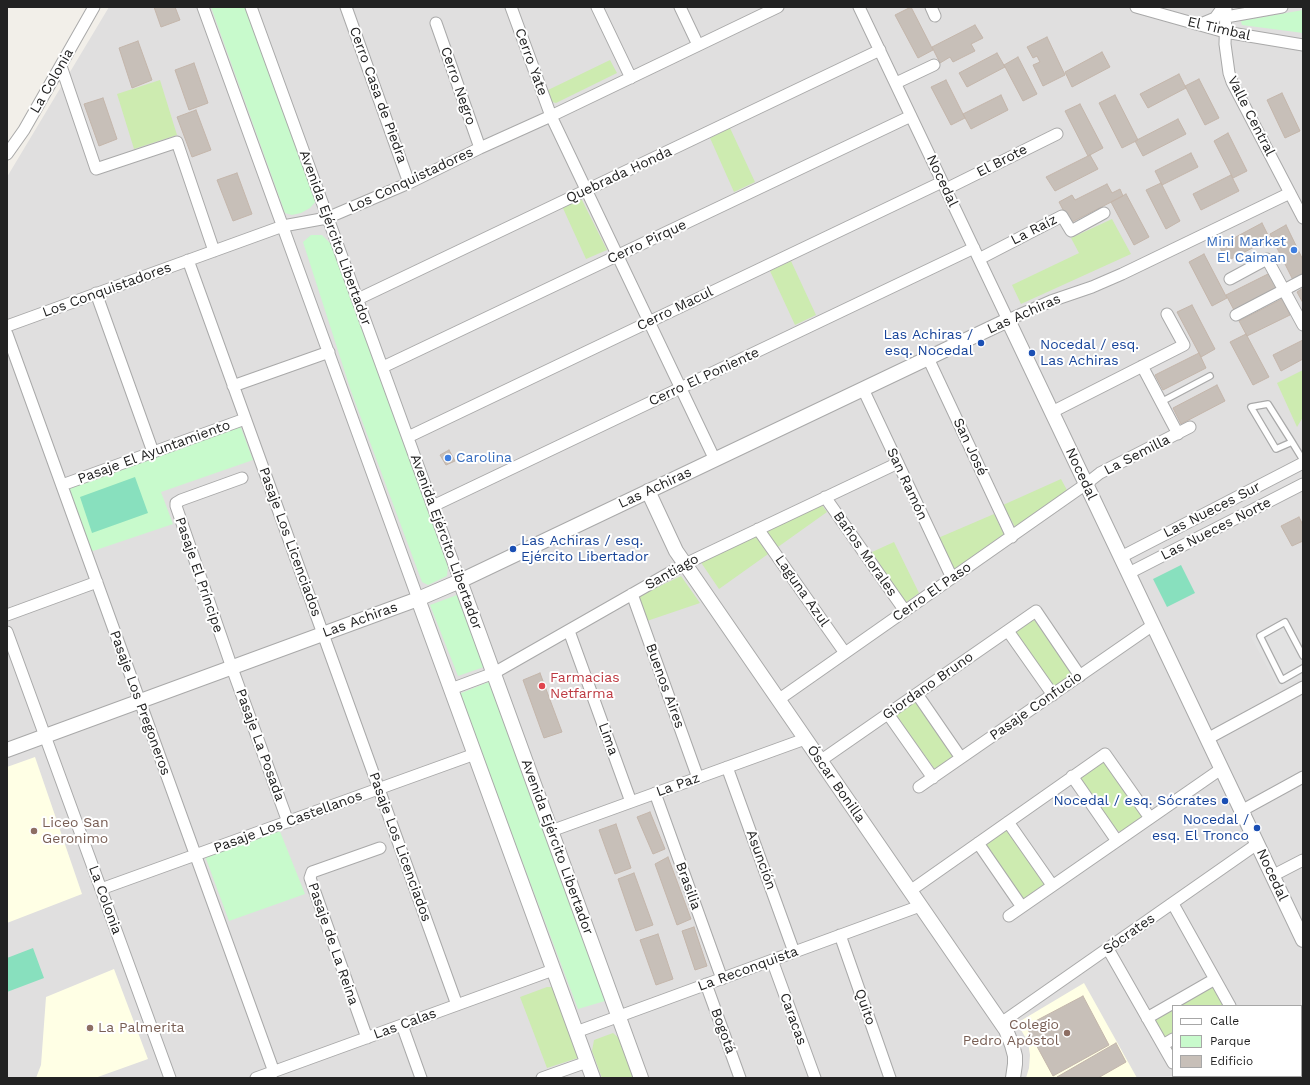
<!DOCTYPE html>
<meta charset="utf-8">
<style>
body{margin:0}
#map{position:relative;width:1310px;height:1085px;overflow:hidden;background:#f2efe9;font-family:"Work Sans",sans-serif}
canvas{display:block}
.frame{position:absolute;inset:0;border:8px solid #222;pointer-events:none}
.legend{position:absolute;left:1172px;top:1005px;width:130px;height:72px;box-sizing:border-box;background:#fff;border:1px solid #a7a7a7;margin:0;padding:5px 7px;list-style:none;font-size:12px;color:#222}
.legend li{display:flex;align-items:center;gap:8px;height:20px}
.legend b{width:20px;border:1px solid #a7a7a7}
</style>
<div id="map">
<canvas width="1310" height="1085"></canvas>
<div class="frame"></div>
<ul class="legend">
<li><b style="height:5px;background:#fff"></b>Calle</li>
<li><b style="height:11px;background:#c8facc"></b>Parque</li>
<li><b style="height:11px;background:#c7bfb8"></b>Edificio</li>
</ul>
</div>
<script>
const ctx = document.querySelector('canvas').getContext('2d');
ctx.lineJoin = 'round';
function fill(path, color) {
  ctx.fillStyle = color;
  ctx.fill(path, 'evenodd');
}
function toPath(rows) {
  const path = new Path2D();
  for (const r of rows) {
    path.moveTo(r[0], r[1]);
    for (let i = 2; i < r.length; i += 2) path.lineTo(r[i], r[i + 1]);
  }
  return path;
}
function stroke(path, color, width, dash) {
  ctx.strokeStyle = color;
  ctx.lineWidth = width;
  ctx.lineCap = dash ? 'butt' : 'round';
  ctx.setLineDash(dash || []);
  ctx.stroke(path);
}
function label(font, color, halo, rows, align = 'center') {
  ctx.font = font + ' "Work Sans",sans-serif';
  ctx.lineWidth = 4;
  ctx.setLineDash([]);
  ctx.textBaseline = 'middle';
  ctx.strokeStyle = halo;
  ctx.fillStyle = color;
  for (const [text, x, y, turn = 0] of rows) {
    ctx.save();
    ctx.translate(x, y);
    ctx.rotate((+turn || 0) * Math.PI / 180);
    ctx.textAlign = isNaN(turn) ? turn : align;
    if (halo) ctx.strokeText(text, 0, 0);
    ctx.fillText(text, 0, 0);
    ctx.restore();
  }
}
fill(toPath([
 [109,7,1303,7,1303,1078,7,1078,7,177],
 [1173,1006,1301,1006,1301,1076,1173,1076]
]), '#e0dfdf');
fill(toPath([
 [35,757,82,894,7,923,7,767],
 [114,969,148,1059,95,1078,36,1078,41,1065,46,997],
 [1084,983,1137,1078,1026,1078,1029,1068,1030,1055,1028,1042,1017,1023]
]), '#ffffe5');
fill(toPath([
 [610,60,617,73,556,103,552,102,548,90],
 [160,80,177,135,134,149,117,94],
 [730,128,755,182,734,192,710,138],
 [575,198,582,200,607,250,586,259,562,206],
 [1112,219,1131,254,1021,304,1012,285,1079,253,1071,238],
 [791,261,816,315,795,325,770,271],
 [1303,370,1303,417,1297,427,1277,383],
 [1061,479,1068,492,1015,527,1003,505],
 [821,504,827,512,719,589,700,561],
 [994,514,1004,534,953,570,938,538],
 [894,542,919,593,905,603,872,552],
 [681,576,700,603,647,621,637,597],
 [1032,617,1073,674,1054,687,1014,631],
 [912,702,919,703,953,755,953,759,937,769,934,768,897,717,897,713],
 [1104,759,1145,816,1122,832,1116,830,1081,780,1082,775],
 [1007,829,1047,884,1023,902,983,845],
 [1213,984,1224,1006,1175,1006],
 [547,987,555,987,581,1057,547,1068,520,997],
 [1173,1007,1173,1034,1165,1039,1154,1019],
 [613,1033,622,1041,636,1078,602,1078,592,1051,594,1040]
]), '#cdebb0');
fill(toPath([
 [211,7,245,7,317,200,310,208,301,213,292,215,285,213],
 [1303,10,1303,33,1242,25,1241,21],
 [311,235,322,235,331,244,448,566,447,576,428,585,422,582,351,391,303,242],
 [240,425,253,460,161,492,173,524,90,552,66,486],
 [457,595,484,667,458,676,430,605],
 [491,681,605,1001,578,1009,459,694],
 [279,829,305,894,229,921,205,856]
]), '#c8facc');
fill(toPath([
 [135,477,148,513,92,533,80,497],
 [1181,565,1195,593,1167,607,1153,579],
 [33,948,44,978,7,992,7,958]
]), '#88e0be');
fill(toPath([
 [1270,400,1297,445,1274,455,1245,405],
 [1286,619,1303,652,1303,677,1279,689,1251,637]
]), '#e2e2e2');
const building = toPath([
 [154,7,175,7,180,20,161,27,154,7],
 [911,7,933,50,918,58,895,15,911,7],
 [975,25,983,38,971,44,975,51,953,62,950,57,940,63,932,47,975,25],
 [1047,37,1065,75,1043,86,1033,65,1040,62,1037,56,1033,58,1027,47,1047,37],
 [138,41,152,80,132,88,119,48,138,41],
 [1102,52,1110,67,1072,87,1065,72,1102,52],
 [997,53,1005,67,967,87,959,73,997,53],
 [1018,57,1037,94,1023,101,1004,65,1018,57],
 [194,63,208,103,189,110,175,70,194,63],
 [1179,74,1186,88,1148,108,1140,94,1179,74],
 [1199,79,1219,118,1205,125,1185,86,1199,79],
 [946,80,965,118,951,125,931,87,946,80],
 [1282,93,1300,131,1285,138,1267,100,1282,93],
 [1001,95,1008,110,971,129,963,114,1001,95],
 [1115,95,1138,140,1122,148,1099,103,1115,95],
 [103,98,117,139,99,146,84,104,103,98],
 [1080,104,1103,148,1088,156,1065,111,1080,104],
 [196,110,211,150,192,157,177,117,196,110],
 [1178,119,1186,134,1143,156,1135,141,1178,119],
 [1228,133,1247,171,1233,178,1214,141,1228,133],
 [1191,153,1198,167,1162,185,1155,171,1191,153],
 [1090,155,1098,169,1055,191,1046,177,1090,155],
 [237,173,252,214,233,221,217,180,237,173],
 [1231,175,1239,191,1201,210,1193,194,1231,175],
 [1161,183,1180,221,1166,229,1146,190,1161,183],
 [1107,184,1112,193,1120,189,1123,196,1070,223,1059,202,1072,195,1075,200,1107,184],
 [1126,194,1149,237,1134,245,1111,202,1126,194],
 [1262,223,1270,239,1227,261,1219,246,1262,223],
 [1286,225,1303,260,1303,275,1293,280,1270,234,1286,225],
 [1204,254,1227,298,1212,306,1189,262,1204,254],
 [1270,273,1277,287,1234,310,1226,295,1270,273],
 [1303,288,1303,303,1297,292,1303,288],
 [1282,299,1290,315,1247,336,1239,321,1282,299],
 [1192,305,1215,349,1201,357,1177,312,1192,305],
 [1246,334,1269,377,1253,385,1230,342,1246,334],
 [1303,340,1303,359,1281,371,1273,355,1303,340],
 [1199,353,1206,368,1163,390,1155,375,1199,353],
 [1217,385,1225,401,1181,424,1173,408,1217,385],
 [449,450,455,461,446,465,440,455,449,450],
 [1299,517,1303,525,1303,541,1292,546,1281,526,1299,517],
 [540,673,562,732,544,738,523,680,540,673],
 [650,812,665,849,653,854,637,817,650,812],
 [616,824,631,868,615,874,599,830,616,824],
 [668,857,691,919,677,925,655,864,668,857],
 [634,873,653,925,636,931,618,879,634,873],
 [694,927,707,966,695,970,682,931,694,927],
 [658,934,673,979,656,985,640,940,658,934],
 [1083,996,1109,1045,1053,1076,1026,1026,1083,996],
 [1116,1043,1126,1062,1098,1078,1058,1078,1057,1077,1116,1043]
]);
fill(building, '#c7bfb8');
stroke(building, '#c4b6ab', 1);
const service = toPath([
 [1161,402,1210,376],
 [1292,442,1276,449,1251,407,1268,404,1292,442,1303,460],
 [1303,656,1285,622,1260,636,1282,680,1303,668]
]);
const minor = toPath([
 [203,7,418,599],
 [251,7,460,581],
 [346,7,409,183],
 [511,7,551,116,715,460],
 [597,7,631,78],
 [680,7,698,45],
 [859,7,1008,320,1051,301,1092,287,1122,274,1290,193],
 [931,7,935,16],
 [1136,7,1225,32,1303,45],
 [1226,7,1225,44,1229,73,1232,82,1303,218],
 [1226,17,1282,7],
 [436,23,480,148],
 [1196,24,1203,23,1215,18,1223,7],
 [61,66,96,169,177,142,214,251],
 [896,83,934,65],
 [7,154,24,130,94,7],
 [946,189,1057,134],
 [979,259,1062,216,1071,231,1104,213],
 [188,260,457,1005],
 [1230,279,1267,259,1303,325],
 [96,293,153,452],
 [358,299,880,50],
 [1236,315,1303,280],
 [7,326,283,226,327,218,409,183,480,148,551,116,778,7],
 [7,334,274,1072],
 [928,358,1012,537],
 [1142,366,1178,434],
 [383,367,911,116],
 [233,386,329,352],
 [863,389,952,578],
 [1052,412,1184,345,1167,314],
 [408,437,942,182],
 [242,478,181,500,176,503,176,506,232,668,288,822],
 [62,485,245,419],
 [825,497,905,611],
 [433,506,974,248],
 [758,529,845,653],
 [1121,557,1303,463],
 [1129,573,1303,484],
 [632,594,698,778],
 [7,615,97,582],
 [569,631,631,802],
 [1008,631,1053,695],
 [7,632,170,1078],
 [451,689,494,673,685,564,898,463],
 [917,694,961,758],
 [778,700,1086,484,1100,473,1190,427],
 [888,714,933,778],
 [1207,739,1303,687],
 [820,761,1036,611,1080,676],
 [727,767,794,952],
 [1072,776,1117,841],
 [919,787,1153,625],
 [655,793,722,979],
 [1241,811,1303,777],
 [1008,822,1052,885],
 [551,831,805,739],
 [978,843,1022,907],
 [1272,876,1303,860],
 [101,889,475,754],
 [910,891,1105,754,1150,818],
 [1173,904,1230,1006],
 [1009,916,1221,769],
 [840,935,890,1078],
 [1108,949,1173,1063],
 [772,960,815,1078],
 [706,984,740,1078],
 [1147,1018,1215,979],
 [1001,1023,1257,844],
 [402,1025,421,1078],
 [576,1032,920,906],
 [367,1038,310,878,312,872,315,871,380,848],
 [1163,1045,1173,1039],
 [1301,1058,1303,1057],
 [1180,1076,1181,1078],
 [256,1078,553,970],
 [542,1078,587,1062],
 [1264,1078,1268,1076]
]);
const tertiary = toPath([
 [648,491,676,551,685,564,1006,1030,1012,1045,1015,1056,1015,1064,1013,1078],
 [460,581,641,1078],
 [418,599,593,1078],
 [7,750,418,599,460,581,1008,320,1303,940]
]);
stroke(service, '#a9a9a9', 8);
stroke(minor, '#a9a9a9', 13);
stroke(tertiary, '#a9a9a9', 16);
stroke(service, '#fff', 5.5);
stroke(minor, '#fff', 11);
stroke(tertiary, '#fff', 14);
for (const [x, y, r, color] of [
 [1294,250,4,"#3f7fe0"],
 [981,343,4,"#1a4fb4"],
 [1032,353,4,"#1a4fb4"],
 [448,458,4,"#3f7fe0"],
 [513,549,4,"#1a4fb4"],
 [542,686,4,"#e0444e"],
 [1225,801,4,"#1a4fb4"],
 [1257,828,4,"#1a4fb4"],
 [34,831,4,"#8d6e63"],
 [90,1028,4,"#8d6e63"],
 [1067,1033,4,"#8d6e63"]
]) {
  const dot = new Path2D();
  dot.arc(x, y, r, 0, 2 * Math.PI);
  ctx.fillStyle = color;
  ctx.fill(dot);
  stroke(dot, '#fff', 1.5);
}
label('14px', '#222', '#fff', [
 ["El Timbal",1219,29,13],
 ["Cerro Yate",531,62,70],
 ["La Colonia",52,81,-60],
 ["Cerro Negro",458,86,71],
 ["Cerro Casa de Piedra",378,95,70],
 ["Valle Central",1251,116,63],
 ["El Brote",1002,161,-27],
 ["Quebrada Honda",619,175,-25],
 ["Los Conquistadores",411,180,-25],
 ["Nocedal",942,181,65],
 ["La Raíz",1034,230,-27],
 ["Avenida Ejército Libertador",335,238,70],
 ["Cerro Pirque",647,242,-25],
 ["Los Conquistadores",107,290,-20],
 ["Cerro Macul",675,309,-26],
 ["Las Achiras",1024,314,-24],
 ["Cerro El Poniente",704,377,-25],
 ["San José",970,447,65],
 ["Pasaje El Ayuntamiento",154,452,-20],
 ["La Semilla",1137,455,-27],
 ["Nocedal",1081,474,65],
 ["San Ramón",907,484,65],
 ["Las Achiras",655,488,-25],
 ["Las Nueces Sur",1212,510,-27],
 ["Las Nueces Norte",1216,529,-27],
 ["Pasaje Los Licenciados",290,542,70],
 ["Avenida Ejército Libertador",446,542,70],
 ["Baños Morales",865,554,55],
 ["Santiago",672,572,-29],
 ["Pasaje El Príncipe",199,575,71],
 ["Laguna Azul",802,591,55],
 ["Cerro El Paso",932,592,-35],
 ["Las Achiras",360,620,-20],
 ["Buenos Aires",665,686,70],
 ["Giordano Bruno",928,686,-35],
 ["Pasaje Los Pregoneros",140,703,70],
 ["Pasaje Confucio",1036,706,-35],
 ["Lima",608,739,70],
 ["Pasaje La Posada",260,745,70],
 ["Óscar Bonilla",836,784,55],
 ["La Paz",678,785,-20],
 ["Pasaje Los Castellanos",288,822,-20],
 ["Pasaje Los Licenciados",400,847,70],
 ["Avenida Ejército Libertador",557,847,70],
 ["Asunción",761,860,70],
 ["Nocedal",1272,875,65],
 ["Brasilia",688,886,70],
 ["La Colonia",105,900,70],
 ["Sócrates",1129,934,-35],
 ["Pasaje de La Reina",333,944,71],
 ["La Reconquista",748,969,-20],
 ["Quito",865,1007,71],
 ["Caracas",793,1019,70],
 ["Las Calas",405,1024,-20],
 ["Bogotá",723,1031,70]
]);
label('14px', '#366cbe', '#fff', [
 ["Mini Market",1286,242],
 ["El Caiman",1286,258],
 ["Carolina",456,458,"left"]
], 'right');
label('14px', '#164399', '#fff', [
 ["Las Achiras /",973,335],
 ["esq. Nocedal",973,351],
 ["Nocedal / esq.",1040,345,"left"],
 ["Las Achiras",1040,361,"left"],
 ["Las Achiras / esq.",521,541,"left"],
 ["Ejército Libertador",521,557,"left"],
 ["Nocedal / esq. Sócrates",1217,801],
 ["Nocedal /",1249,820],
 ["esq. El Tronco",1249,836]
], 'right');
label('14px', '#be3a42', '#fff', [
 ["Farmacias",550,678],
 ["Netfarma",550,694]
], 'left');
label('14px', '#785e54', '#fff', [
 ["Liceo San",42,823],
 ["Geronimo",42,839],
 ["Colegio",1059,1025,"right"],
 ["Pedro Apóstol",1059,1041,"right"],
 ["La Palmerita",98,1028]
], 'left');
</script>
